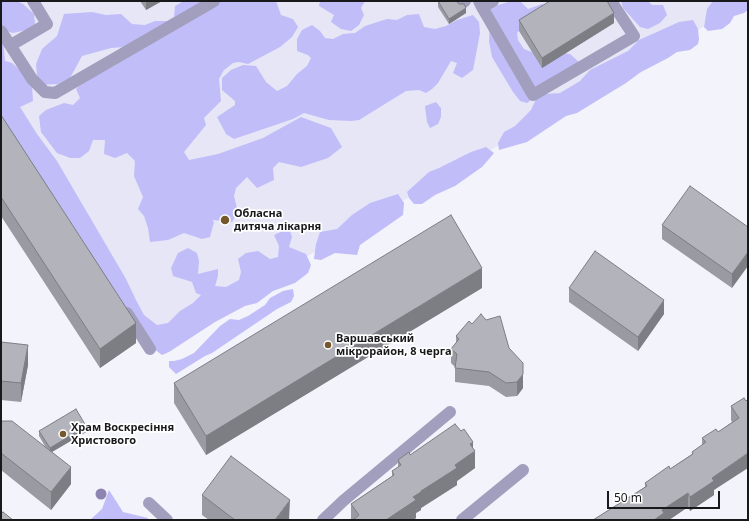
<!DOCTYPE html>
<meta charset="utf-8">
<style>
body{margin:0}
#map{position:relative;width:749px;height:521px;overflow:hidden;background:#f3f3fc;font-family:"Noto Sans",sans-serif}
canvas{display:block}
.frame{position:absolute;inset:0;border:2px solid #19191c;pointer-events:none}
.scale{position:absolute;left:607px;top:491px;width:113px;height:18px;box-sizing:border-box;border:2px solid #19191c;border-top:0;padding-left:5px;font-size:12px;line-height:14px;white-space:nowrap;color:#19191c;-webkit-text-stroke:3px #fff;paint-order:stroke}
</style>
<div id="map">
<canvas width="749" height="521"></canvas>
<div class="frame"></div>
<div class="scale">50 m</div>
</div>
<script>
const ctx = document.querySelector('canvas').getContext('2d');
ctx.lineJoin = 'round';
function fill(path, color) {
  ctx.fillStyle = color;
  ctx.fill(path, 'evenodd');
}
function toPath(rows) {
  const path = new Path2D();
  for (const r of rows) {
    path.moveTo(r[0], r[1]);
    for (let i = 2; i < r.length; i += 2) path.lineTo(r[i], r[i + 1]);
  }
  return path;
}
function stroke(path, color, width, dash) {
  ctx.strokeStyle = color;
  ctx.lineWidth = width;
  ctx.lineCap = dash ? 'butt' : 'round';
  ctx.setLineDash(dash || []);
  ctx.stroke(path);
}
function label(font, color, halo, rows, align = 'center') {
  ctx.font = font + ' "Noto Sans",sans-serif';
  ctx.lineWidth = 3.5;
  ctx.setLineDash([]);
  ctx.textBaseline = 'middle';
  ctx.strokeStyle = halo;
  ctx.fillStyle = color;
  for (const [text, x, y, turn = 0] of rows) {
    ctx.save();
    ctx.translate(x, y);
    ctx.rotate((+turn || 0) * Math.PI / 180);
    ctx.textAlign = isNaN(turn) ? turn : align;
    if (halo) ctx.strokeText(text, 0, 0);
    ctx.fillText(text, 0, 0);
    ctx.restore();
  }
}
fill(toPath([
 [1,1,748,1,156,344,1,99]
]), '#e6e6f7');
fill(toPath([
 [4,1,17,1,23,4,34,14,35,24,26,30,13,33,2,30,1,2],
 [184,1,276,1,281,15,293,19,298,27,292,37,280,47,248,64,239,62,233,63,224,70,219,79,221,101,204,118,206,125,184,152,189,160,218,154,263,138,301,117,331,128,342,147,328,158,301,167,279,162,273,168,274,180,257,188,247,177,236,188,234,196,238,212,232,222,212,220,214,222,210,237,202,239,184,233,168,240,150,242,148,228,144,216,138,209,143,197,134,176,135,161,127,153,115,158,104,154,105,140,93,140,89,151,80,158,70,158,57,153,41,132,39,116,46,110,64,103,73,105,80,98,76,89,87,78,99,71,114,66,129,54,124,47,111,48,82,56,70,78,58,84,38,85,36,64,42,49,57,36,64,14,92,12,106,15,121,14,132,24,145,25,155,21,167,21,174,17,175,6],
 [320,1,365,1,361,8,364,15,359,25,351,31,341,29,331,22,334,15,319,6],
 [520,1,528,9,542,4,552,7,524,25,517,33,518,40,524,49,542,56,558,52,570,54,579,62,527,103,520,101,513,92,492,57,489,41,490,24,483,10,508,2],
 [621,1,648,1,652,5,663,5,667,15,660,23,648,29,640,27,623,8],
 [713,1,748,1,748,10,744,13,734,16,730,23,722,29,708,31,704,27,707,9],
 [419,14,424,27,435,29,446,26,457,20,473,15,479,22,480,33,473,70,462,78,453,73,457,63,451,61,438,83,432,89,426,93,419,90,406,91,359,120,351,121,329,120,304,113,293,119,234,139,226,134,217,117,235,105,235,101,222,90,222,78,231,70,243,65,256,66,266,82,277,91,287,86,297,74,307,66,311,58,308,55,297,51,297,39,302,30,312,25,320,31,325,38,333,39,343,34,355,33,365,26,387,19,397,20,407,15],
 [693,20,698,29,699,39,698,44,690,50,677,52,668,58,641,72,626,83,577,113,566,116,527,142,499,150,498,143,504,132,515,126,531,110,537,97,546,94,560,93,580,81,590,70,628,51,639,40,679,22],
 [1,37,3,39,5,61,12,63,23,73,32,85,33,101,20,107,37,134,57,161,126,279,136,300,144,315,157,325,168,323,180,311,193,303,201,295,196,293,192,282,173,276,171,268,178,253,188,248,197,253,199,261,198,274,218,269,218,276,215,286,226,287,239,280,241,272,238,259,246,253,258,251,270,259,278,257,279,246,274,235,289,228,292,237,289,247,306,254,311,265,308,273,295,283,273,291,257,303,245,306,215,322,169,352,162,355,154,349,96,264,81,238,1,117],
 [436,102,441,108,441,117,438,124,430,128,427,122,425,106],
 [486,147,494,153,489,159,482,167,455,186,435,195,422,204,414,204,409,198,407,192,429,172,439,168,471,152],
 [398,194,404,203,403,215,360,245,357,255,335,253,321,260,314,259,316,244,320,232,337,229,352,215,370,203],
 [293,289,294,296,291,302,277,309,212,353,205,356,176,374,169,367,169,361,174,361,182,359,194,353,220,326,230,319,239,320,248,316,265,305,270,298,283,291],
 [109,490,123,512,148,518,148,520,90,520,102,509]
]), '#c1bdf8');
stroke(toPath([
 [479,1,482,7,493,1],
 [462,3,465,1],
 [482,7,533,95,634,36,611,1],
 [1,31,32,79,45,92,55,93,214,1],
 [11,45,47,24,33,1],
 [127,313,150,349],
 [149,503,167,520],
 [323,520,343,501,450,412],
 [462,520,523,470]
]), '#a19fbd', 12);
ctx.fillStyle = '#8d84b2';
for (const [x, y] of [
 [101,494]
]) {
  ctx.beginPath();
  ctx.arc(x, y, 5.5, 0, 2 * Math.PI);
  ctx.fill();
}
fill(toPath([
 [140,1,162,1,146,10],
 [438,1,466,13,449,24,438,7],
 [519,20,614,23,542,68,519,31],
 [1,115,136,343,100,368,1,216],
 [662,225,748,227,732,288,662,239],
 [482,288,206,455,174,403,174,383],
 [569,288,664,314,638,351,569,302],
 [472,324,509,348,523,388,517,396,506,397,489,386,455,382,455,367,451,363,451,349,456,343,456,336],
 [1,342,28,365,21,402,1,400],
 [746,401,714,490,714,495,690,511,688,507,669,520,593,520,645,487,645,483,670,469,692,454,692,452,702,445,702,438,718,432,732,422,731,420,731,406],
 [1,421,46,448,39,436,39,431,86,432,52,452,71,484,51,510,1,470],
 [473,448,475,468,457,481,457,485,421,508,421,510,416,513,416,518,413,520,351,520,351,504,392,476,392,471,398,468,398,460,410,455],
 [202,495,290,520,209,520,202,515],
 [748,502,748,515,747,514,747,503]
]), '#9a9aa2');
fill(toPath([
 [146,1,162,1,146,10],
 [466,8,466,13,449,24,449,19],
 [614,13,614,23,542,68,542,58],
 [748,252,748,266,732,288,732,274],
 [482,268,482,288,206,455,206,436],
 [664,300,664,314,638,351,638,337],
 [136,323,136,343,100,368,100,349],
 [28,345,28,365,21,402,21,383],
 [523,374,523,388,517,396,517,382],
 [86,426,86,432,50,453,50,448],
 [473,442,473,453,475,451,475,468,457,481,457,485,421,508,421,510,416,513,416,518,413,520,386,520,421,491,455,465,470,444],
 [748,453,748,468,714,490,714,495,690,511,690,497,712,478],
 [71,467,71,484,51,510,51,492],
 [688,493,688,507,669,520,654,520,662,510],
 [290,500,289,520,275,520]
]), '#7d7d84');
const building = toPath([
 [438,1,456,1,459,4,464,4,466,8,449,19,438,1],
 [550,1,607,1,614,13,542,58,519,20,550,1],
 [1,115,136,323,100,349,1,197,1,115],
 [690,186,748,227,748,252,732,274,662,225,690,186],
 [451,215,482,268,206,436,174,383,451,215],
 [595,251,664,300,638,337,569,288,595,251],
 [481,314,486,320,500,316,509,348,523,363,523,374,517,382,506,383,489,372,455,368,457,354,451,349,459,339,456,336,469,321,472,324,481,314],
 [1,342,28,345,21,383,1,381,1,342],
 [744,398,746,401,748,399,748,453,712,478,714,481,690,497,688,493,662,510,664,513,654,520,593,520,647,486,645,483,669,466,670,469,693,454,692,452,706,442,702,438,716,429,718,432,739,418,731,406,744,398],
 [76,409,86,426,50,448,39,431,76,409],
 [1,421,12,421,71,467,51,492,1,453,1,421],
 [455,424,461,431,464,429,473,442,470,444,475,451,455,465,457,468,421,491,421,492,413,497,416,500,386,520,353,520,359,515,351,504,394,475,392,471,401,465,398,460,409,452,410,455,455,424],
 [231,456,290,500,275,520,235,520,202,495,231,456],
 [3,512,13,520,1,520,1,514,3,512]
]);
fill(building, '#b3b3bc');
stroke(building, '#7d7d84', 1);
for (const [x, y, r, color] of [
 [225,220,5,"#74582b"],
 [328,345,4,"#74582b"],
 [63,434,4,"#74582b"]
]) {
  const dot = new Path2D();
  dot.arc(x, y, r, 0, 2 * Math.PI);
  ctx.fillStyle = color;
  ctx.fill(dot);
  stroke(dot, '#fff', 1.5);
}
label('bold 11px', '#19191c', '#fff', [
 ["Обласна",234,214],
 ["дитяча лікарня",234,227],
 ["Варшавський",336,339],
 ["мікрорайон, 8 черга",336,352],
 ["Храм Воскресіння",71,428],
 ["Христового",71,441]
], 'left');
</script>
